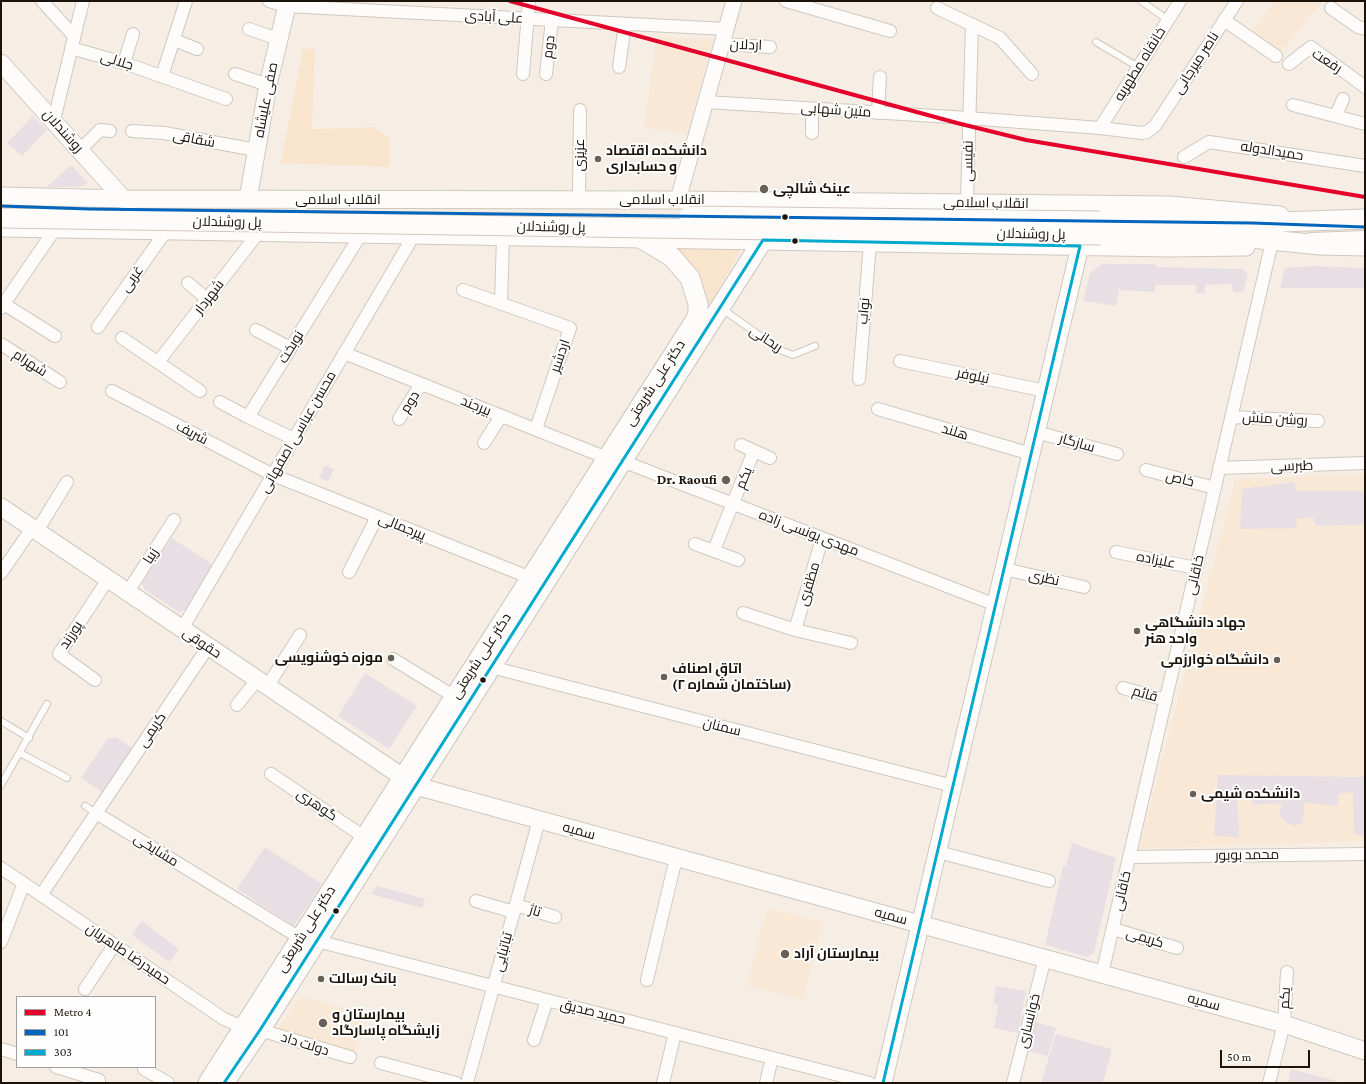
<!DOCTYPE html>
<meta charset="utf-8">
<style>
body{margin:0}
#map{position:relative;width:1366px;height:1084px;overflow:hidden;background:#f6eee5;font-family:"Crimson Pro",serif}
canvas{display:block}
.frame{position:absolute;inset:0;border:2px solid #1b1309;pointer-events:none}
.legend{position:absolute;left:16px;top:996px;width:140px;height:72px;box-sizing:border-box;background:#fefefe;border:1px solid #a3a09c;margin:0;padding:5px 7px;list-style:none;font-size:12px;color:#1b1309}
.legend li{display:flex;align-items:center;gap:8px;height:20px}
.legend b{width:20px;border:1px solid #a3a09c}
.scale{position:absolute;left:1220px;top:1050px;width:90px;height:18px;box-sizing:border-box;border:2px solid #1b1309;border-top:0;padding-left:5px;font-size:12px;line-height:14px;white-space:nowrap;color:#1b1309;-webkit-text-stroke:3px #fefefe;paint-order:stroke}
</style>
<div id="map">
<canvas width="1366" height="1084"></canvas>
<div class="frame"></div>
<ul class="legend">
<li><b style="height:5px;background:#e4002b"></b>Metro 4</li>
<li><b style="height:5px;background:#0065bd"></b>101</li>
<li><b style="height:5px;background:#00a9ce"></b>303</li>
</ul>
<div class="scale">50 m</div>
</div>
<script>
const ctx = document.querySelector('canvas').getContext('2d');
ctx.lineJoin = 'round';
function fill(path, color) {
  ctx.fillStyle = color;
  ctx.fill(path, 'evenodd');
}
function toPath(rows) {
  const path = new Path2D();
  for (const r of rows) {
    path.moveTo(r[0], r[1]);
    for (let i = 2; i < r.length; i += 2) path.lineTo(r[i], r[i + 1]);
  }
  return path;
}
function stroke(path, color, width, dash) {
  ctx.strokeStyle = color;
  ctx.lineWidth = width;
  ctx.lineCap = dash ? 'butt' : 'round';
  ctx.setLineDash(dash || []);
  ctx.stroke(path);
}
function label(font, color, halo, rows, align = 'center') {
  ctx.font = font + ' "Crimson Pro",Cairo,serif';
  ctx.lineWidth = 4;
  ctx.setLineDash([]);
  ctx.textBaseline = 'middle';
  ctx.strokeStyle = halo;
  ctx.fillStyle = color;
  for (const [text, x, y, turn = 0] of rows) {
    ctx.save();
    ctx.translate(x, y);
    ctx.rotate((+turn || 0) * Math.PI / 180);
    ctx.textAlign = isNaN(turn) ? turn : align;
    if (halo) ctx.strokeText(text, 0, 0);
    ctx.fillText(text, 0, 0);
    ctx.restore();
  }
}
fill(toPath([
 [1275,1,1323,1,1281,52,1252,32],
 [657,36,713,39,687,134,644,128],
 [1365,474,1365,841,1139,849,1235,479],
 [767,908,823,922,803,1000,747,986],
 [300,996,366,1015,354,1054,277,1031]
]), '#f9e8d6');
fill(toPath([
 [303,48,315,50,312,129,374,127,390,139,390,167,281,163],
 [665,245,743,246,705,313]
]), '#f9e4ce');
fill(toPath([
 [33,116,47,130,22,156,7,143],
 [71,165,88,183,79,187,47,187],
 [1101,264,1156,264,1156,267,1243,269,1248,274,1243,292,1233,292,1232,284,1205,285,1205,293,1196,293,1197,285,1155,285,1155,292,1120,290,1121,279,1116,306,1083,301,1090,273],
 [1314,266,1365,268,1365,288,1280,288,1285,268],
 [325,465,334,469,328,481,319,478],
 [1295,482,1295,491,1365,491,1365,525,1316,526,1313,517,1296,519,1297,528,1240,529,1242,489],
 [172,538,210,563,212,568,186,610,179,612,144,589,142,581],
 [365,673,417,706,389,749,338,716],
 [115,737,134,749,105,794,81,778,108,738,111,739],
 [1218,775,1365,777,1365,835,1354,834,1353,792,1338,794,1338,806,1304,803,1303,822,1295,826,1285,822,1279,813,1282,803,1252,805,1253,793,1237,792,1239,837,1214,836],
 [1072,843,1116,858,1094,953,1087,957,1045,945,1063,866,1066,866],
 [265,847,322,884,294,926,237,889],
 [377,886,425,899,422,908,371,894],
 [142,921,179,949,169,962,132,935],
 [996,986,1026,991,1018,1033,994,1028,998,1006,993,1003],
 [1029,1020,1056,1028,1048,1056,1022,1050],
 [1056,1034,1112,1049,1103,1083,1041,1083],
 [1291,1069,1337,1081,1336,1083,1288,1083]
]), '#e7dfe4');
const service = toPath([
 [1141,1,1168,20],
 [1096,42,1138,67],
 [1311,236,1365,234],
 [721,308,780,350,793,355,815,346],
 [1,721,29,738],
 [20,753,67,778],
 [1,785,47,704],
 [85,806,96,813]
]);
const minor = toPath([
 [42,1,74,36],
 [269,1,286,6,726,29],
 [786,1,890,31],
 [937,8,1000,38,1032,74],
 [1331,8,1358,27,1365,29],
 [1224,20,1276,56],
 [249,29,278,39],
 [174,40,197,49],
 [722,44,770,47],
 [71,48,124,63,226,99],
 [124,63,133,34],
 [1289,64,1311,47,1365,87],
 [619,67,625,24],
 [235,74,268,85],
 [523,74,529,1],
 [546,74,552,20],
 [162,76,186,1],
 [706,102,968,118,1100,128,1142,133,1147,132,1155,126,1237,1],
 [1293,105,1365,124],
 [878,113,880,77],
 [1336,116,1343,99],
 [54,120,83,1],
 [1100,128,1180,1],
 [132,131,164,133,256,150],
 [812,133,812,109],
 [80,150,100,130,110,131],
 [1184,157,1209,142,1365,166],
 [579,200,580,110],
 [967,203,972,24],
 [188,283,207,299],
 [463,290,570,328,536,429],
 [4,304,55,336],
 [501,304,503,237],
 [1,308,55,229],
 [98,327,166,231],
 [256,330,290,348],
 [122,338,200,391],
 [1,344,60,382],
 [344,353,607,458],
 [900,361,1046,391],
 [158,362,259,232],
 [859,379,870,243],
 [112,391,273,475,531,578],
 [220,402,248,417],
 [878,409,1031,454],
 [1231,417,1318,421],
 [399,419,421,384],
 [1036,432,1117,454],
 [294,439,248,417,361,234],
 [484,443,501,416],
 [741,445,770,458],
 [622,461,996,605],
 [1219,468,1365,463],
 [1146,470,1215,488],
 [37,531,67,482],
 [695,544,738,560],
 [714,550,754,451],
 [1116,552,1196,568],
 [1004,569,1084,587],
 [349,572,377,517],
 [1,573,32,528],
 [127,593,174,520],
 [743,613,795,630,851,643],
 [182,629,414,235],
 [795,630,822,539],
 [393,659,455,697],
 [491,667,953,786],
 [95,680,59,654,108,579],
 [267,687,300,635],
 [1123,688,1166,700],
 [237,705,257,680],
 [271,774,364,837],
 [96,813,300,938],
 [938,852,1049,881],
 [1129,857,1365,854],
 [1,868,224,1019,243,1027],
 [41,895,208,647],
 [476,901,514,912],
 [516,905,555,917],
 [1113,929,1177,948],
 [317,941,870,1083],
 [1,942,24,883],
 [1102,974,1271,246],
 [647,980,676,858],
 [85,989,114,945],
 [260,1030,350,1057],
 [534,1040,547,1000],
 [1,1049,17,1054],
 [381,1063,456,1083],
 [56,1067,99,1080],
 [144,1069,168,1083],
 [467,1083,539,820],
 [663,1083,675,1033],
 [766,1083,772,1058],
 [1013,1083,1045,958],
 [1269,1083,1284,1024,1287,972]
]);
const tertiary = toPath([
 [678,200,734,1]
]);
const secondary = toPath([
 [1,63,128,204],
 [1,196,125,199,678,200,1169,205,1280,215],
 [248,199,268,85,288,1],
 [1,228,1170,248,1246,247],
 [1,507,416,786,1284,1024,1365,1051],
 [883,1083,1080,246]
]);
const primary = toPath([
 [1100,221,1252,223,1365,219],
 [1101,235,1251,238,1320,245,1365,246],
 [208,1083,696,319,698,313,698,304,690,278,672,257,642,239],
 [224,1083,260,1030,763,240]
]);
stroke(service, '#d0c8be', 8);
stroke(minor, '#d0c8be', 14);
stroke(tertiary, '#d0c8be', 17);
stroke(secondary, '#d0c8be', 19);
stroke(primary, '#d0c8be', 21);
stroke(service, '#fefcfb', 6);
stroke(minor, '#fefcfb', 12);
stroke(tertiary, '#fefcfb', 15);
stroke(secondary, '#fefcfb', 17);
stroke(primary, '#fefcfb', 19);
const primaryBridge = toPath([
 [689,216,1100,221],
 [1,218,1101,235]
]);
stroke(primaryBridge, '#d0c8be', 21, []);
stroke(primaryBridge, '#fefcfb', 19);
stroke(toPath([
 [1,206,89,209,1252,223,1365,227]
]), '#0065bd', 3);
stroke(toPath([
 [224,1083,260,1030,763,240,1080,246,883,1083]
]), '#00a9ce', 3);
stroke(toPath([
 [510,1,957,123,1026,140,1365,197]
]), '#e4002b', 4);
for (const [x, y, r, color] of [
 [598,159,4,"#686056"],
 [764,189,5,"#686056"],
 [785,217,3.5,"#1b1309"],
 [795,241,3.5,"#1b1309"],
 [726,480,5,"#686056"],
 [1137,631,4,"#686056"],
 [391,658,4,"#686056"],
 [1277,660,4,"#686056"],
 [664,677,4,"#686056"],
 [483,680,3.5,"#1b1309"],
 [1193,794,4,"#686056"],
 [336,911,3.5,"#1b1309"],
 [785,954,5,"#686056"],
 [321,979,4,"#686056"],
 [323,1023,5,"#686056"]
]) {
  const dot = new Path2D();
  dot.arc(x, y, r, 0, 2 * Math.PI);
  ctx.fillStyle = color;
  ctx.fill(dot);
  stroke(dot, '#fefefe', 1.5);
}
label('14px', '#1b1309', '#fefefe', [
 ["علی آبادی",494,17,3],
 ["اردلان",746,45,2],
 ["دوم",549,47,-83],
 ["جلالی",117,61,17],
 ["رفعت",1327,61,33],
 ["ناصر میرجانی",1196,63,-57],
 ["خانقاه مطهریه",1140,64,-58],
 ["صفی علیشاه",266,100,-79],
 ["متین شهابی",836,110,4],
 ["روشندلان",63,131,48],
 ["شقاقی",194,139,11],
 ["حمیدالدوله",1272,151,9],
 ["عزیزی",580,155,-90],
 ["نفیسی",968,161,-89],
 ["انقلاب اسلامی",338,200],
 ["انقلاب اسلامی",662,200],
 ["انقلاب اسلامی",986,203,1],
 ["پل روشندلان",227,222,1],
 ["پل روشندلان",551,227,1],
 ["پل روشندلان",1031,234,1],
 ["غربی",132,279,-55],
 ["شهردار",209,297,-52],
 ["نواب",864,311,-85],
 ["ریحانی",766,339,33],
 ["نوبخت",291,347,-58],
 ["اردشیر",560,356,-71],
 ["شهرام",30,363,33],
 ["نیلوفر",973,376,12],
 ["دکتر علی شریعتی",655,383,-57],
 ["دوم",410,402,-58],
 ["بیرجند",476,406,22],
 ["روشن منش",1275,419,3],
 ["محسن عباسی اصفهانی",298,432,-60],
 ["هلند",955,432,17],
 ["شریف",192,433,28],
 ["سازگار",1077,443,16],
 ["طبرسی",1292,466,-2],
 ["یکم",744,478,-68],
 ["خاص",1180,479,14],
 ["پیرجمالی",402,527,22],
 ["مهدی یونسی زاده",809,533,21],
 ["زیبا",151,556,-57],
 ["علیزاده",1156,560,11],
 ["خاقانی",1195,575,-77],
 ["نظری",1044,578,12],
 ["مظفری",809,584,-73],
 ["پورزند",71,635,-57],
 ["حقوقی",202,643,34],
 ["دکتر علی شریعتی",481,656,-57],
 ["قائم",1145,694,16],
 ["سمنان",722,727,14],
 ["کریمی",152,730,-56],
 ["گوهری",317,805,34],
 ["سمیه",579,831,15],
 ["مشایخی",156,850,32],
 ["محمد بوبور",1247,855,-1],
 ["خاقانی",1122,891,-77],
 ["تاژ",535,911,17],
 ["سمیه",891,916,15],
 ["دکتر علی شریعتی",306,929,-58],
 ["کریمی",1145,938,17],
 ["تباتبایی",503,952,-75],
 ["حمیدرضا طاهریان",128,954,34],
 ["یکم",1285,998,-87],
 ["سمیه",1204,1002,15],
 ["حمید صدیق",593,1012,14],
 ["خوانساری",1029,1021,-76],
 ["دولت داد",305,1044,17]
]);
label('bold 14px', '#1b1309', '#fefefe', [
 ["دانشکده اقتصاد",606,151],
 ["و حسابداری",606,167],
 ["عينک شالچی",773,189],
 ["Dr. Raoufi",717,480,"right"],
 ["جهاد دانشگاهی",1145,623],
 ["واحد هنر",1145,639],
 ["موزه خوشنویسی",383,658,"right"],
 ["دانشگاه خوارزمی",1269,660,"right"],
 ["اتاق اصناف",672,669],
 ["(ساختمان شماره ۲)",672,685],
 ["دانشکده شیمی",1201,794],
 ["بیمارستان آراد",794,954],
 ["بانک رسالت",329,979],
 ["بیمارستان و",332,1015],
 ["زایشگاه پاسارگاد",332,1031]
], 'left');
</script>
